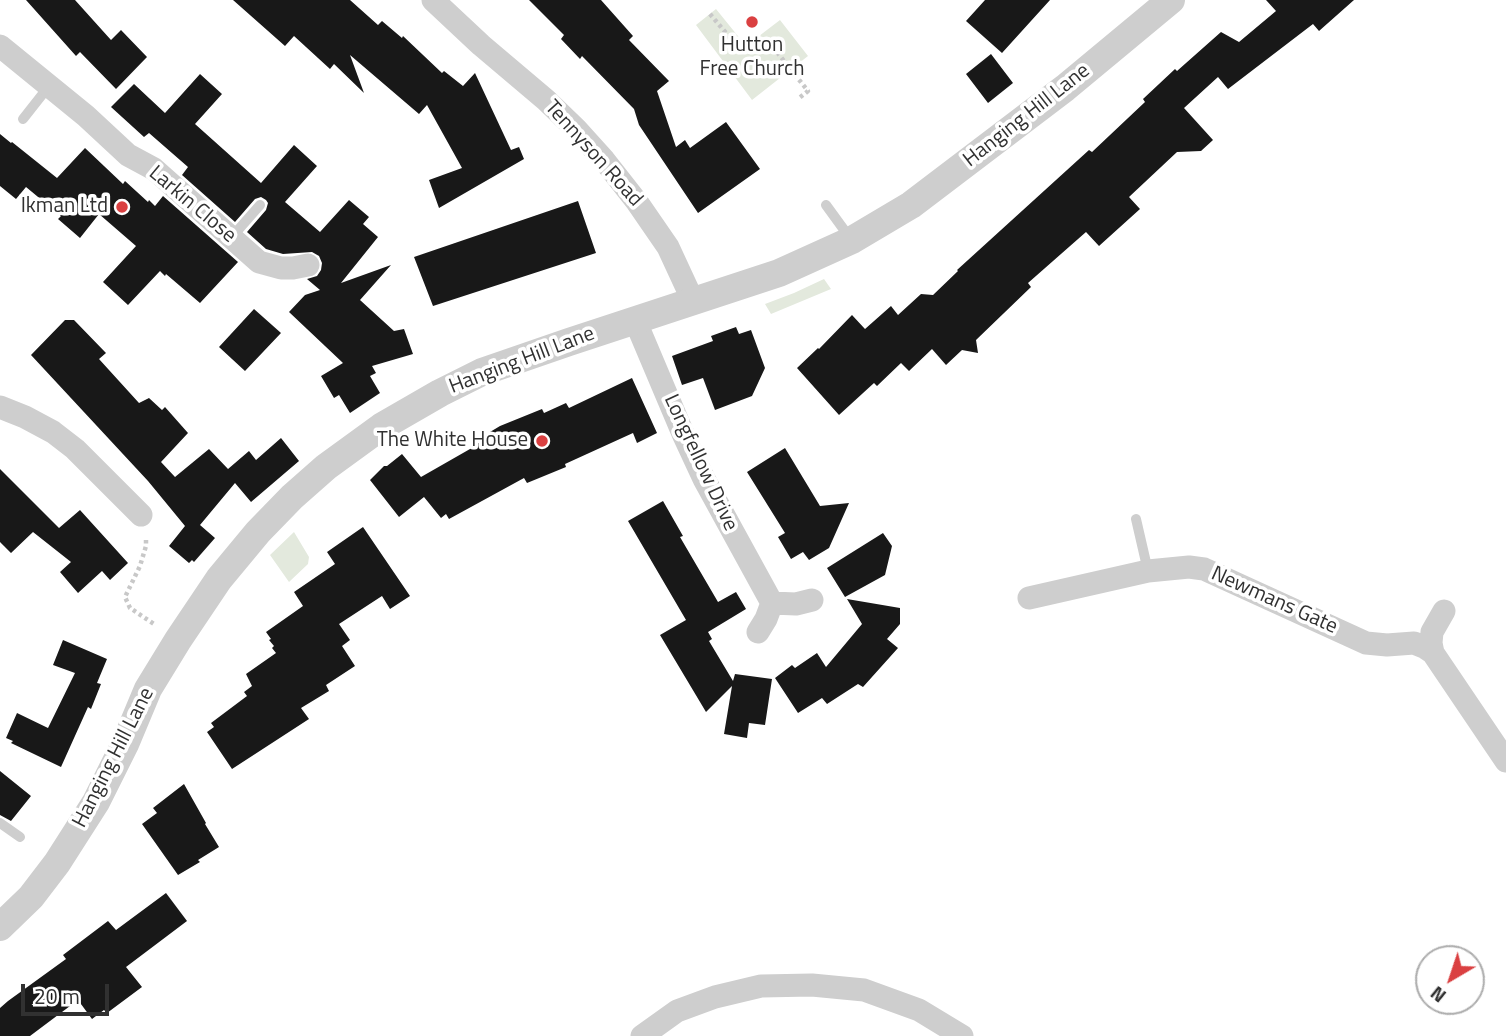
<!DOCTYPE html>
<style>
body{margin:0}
#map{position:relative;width:1506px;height:1036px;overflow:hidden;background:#fff;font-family:"Titillium Web",sans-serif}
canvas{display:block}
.north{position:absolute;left:1415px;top:945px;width:70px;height:70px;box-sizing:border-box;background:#fff;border:2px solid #adadad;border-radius:50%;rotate:219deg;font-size:19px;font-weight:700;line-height:28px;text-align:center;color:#313131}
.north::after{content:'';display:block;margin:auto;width:24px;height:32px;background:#da4041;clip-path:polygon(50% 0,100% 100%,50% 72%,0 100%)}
.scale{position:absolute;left:21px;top:984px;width:88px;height:32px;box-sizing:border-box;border:4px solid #313131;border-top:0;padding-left:9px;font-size:21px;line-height:24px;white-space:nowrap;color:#313131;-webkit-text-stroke:5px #fff;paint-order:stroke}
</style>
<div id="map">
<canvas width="1506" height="1036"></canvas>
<div class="north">N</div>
<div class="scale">20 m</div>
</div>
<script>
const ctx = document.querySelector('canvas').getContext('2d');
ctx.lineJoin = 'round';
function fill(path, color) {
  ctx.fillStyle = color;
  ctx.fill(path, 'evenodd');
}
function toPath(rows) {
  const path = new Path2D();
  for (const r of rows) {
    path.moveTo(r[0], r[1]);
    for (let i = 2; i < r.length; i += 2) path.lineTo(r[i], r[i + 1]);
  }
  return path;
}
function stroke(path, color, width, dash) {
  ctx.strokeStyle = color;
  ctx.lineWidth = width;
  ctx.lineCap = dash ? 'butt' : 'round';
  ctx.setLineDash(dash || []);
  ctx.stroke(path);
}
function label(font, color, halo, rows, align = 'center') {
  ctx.font = font + ' "Titillium Web",sans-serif';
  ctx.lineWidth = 7;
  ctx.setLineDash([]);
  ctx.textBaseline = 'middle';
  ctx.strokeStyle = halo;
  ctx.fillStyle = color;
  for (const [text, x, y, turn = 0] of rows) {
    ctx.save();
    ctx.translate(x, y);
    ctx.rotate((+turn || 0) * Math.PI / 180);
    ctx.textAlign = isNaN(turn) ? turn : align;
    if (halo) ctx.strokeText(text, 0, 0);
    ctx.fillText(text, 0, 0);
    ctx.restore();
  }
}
fill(toPath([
 [716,9,746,46,780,20,808,56,752,100,696,25],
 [824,279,831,289,771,314,765,304,794,293],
 [294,532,309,557,308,564,289,582,270,555]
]), '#e3e9dd');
fill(toPath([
 [26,0,75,0,111,40,121,30,147,57,116,89,80,52,76,56],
 [233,0,350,0,378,25,382,21,402,38,403,36,442,73,444,71,463,86,475,73,511,150,519,147,524,159,439,208,429,180,462,168,427,105,419,114,350,55,364,93,334,64,330,69,294,36,285,46],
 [529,0,601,0,633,36,629,40,669,81,657,91,676,147,685,140,690,148,726,122,760,169,698,213,639,125,634,109,582,56,580,59,561,39,564,35],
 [985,0,1050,0,1002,53,966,21],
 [1266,0,1354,0,1319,31,1313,24,1228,89,1218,77,1184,108,1213,140,1201,151,1177,152,1129,197,1140,209,1099,246,1086,232,1028,283,1031,287,976,340,978,353,962,350,946,365,932,349,909,371,901,363,877,386,874,383,839,415,797,368,818,348,819,349,852,315,865,329,891,306,898,315,921,294,933,295,958,271,957,270,1089,150,1092,152,1145,102,1143,99,1175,69,1177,71,1221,32,1239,42,1276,11],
 [991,54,1013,83,988,103,966,74],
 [200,74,222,94,195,124,261,183,294,145,317,166,285,202,320,232,349,200,369,217,363,224,378,237,341,283,391,265,360,300,394,331,404,329,413,354,372,366,376,373,370,376,380,393,350,413,339,395,334,398,321,376,343,363,289,312,305,295,320,290,307,279,317,276,321,270,322,263,319,256,312,252,283,254,266,249,247,232,266,210,268,203,266,200,261,197,255,199,235,222,182,175,188,167,149,133,144,137,111,107,134,84,165,113],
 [0,134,11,143,12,142,57,178,85,148,123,184,125,181,148,202,149,200,155,206,163,196,238,262,200,303,166,274,165,276,160,271,128,305,103,282,136,246,99,214,80,238,58,219,61,216,26,187,16,199,0,186],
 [578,201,596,253,433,306,414,257],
 [254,309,281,333,245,371,219,347],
 [65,320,74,320,106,353,99,359,139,403,149,398,162,410,165,407,188,433,161,462,175,477,209,449,228,469,249,451,256,460,281,438,299,461,251,502,235,483,200,525,215,538,194,562,192,560,189,563,169,546,185,526,148,481,31,355],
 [736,327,739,334,751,330,765,368,752,396,715,410,703,378,682,385,672,356,713,341,711,336],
 [632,378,657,433,637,443,633,433,565,464,566,467,527,483,524,478,449,519,446,514,441,518,424,497,399,517,370,480,384,466,387,466,402,454,421,477,477,445,475,441,500,426,542,409,544,413,566,403,569,408],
 [785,448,820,506,849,503,829,548,809,560,803,552,791,559,778,537,785,533,747,472],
 [0,469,59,528,80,510,128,563,110,580,102,571,78,593,60,572,71,562,33,532,11,553,0,542],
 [663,501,683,536,680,537,718,602,736,592,746,609,708,632,712,639,709,641,733,681,735,674,772,679,765,725,749,723,747,738,724,734,732,686,706,712,660,635,686,620,628,521],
 [363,527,410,596,390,609,382,596,339,624,350,640,342,646,355,666,326,685,329,691,301,708,309,719,232,769,207,732,214,727,211,723,247,696,244,692,252,686,246,674,276,653,272,648,274,646,269,640,271,639,266,632,303,606,294,592,335,564,327,552],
 [883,533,892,546,885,575,845,597,827,568],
 [847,599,900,608,900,624,887,639,898,648,863,687,858,684,827,704,822,698,798,713,775,678,792,665,795,668,817,653,826,667,862,624],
 [63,640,107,659,97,683,101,684,91,709,88,707,61,767,11,743,13,741,6,738,17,713,48,728,75,673,53,665],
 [0,771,31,796,11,821,0,815],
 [184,784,206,823,205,824,219,847,198,860,200,862,178,875,142,824,157,813,153,808],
 [166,893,187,921,126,967,142,987,107,1013,104,1010,92,1019,78,1000,30,1036,0,1036,0,1008,8,1001,66,959,63,955,108,921,116,930]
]), '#181818');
stroke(toPath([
 [710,14,742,52,749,52,763,43,772,46,808,91,798,99],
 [146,540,146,546,140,566,125,597,130,608,154,624]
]), '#c8c8c8', 4.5, [3.5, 3.5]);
stroke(toPath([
 [23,119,49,86],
 [826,205,850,238],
 [231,238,260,205],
 [1136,519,1148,571],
 [0,823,20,837]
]), '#cecece', 10);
stroke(toPath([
 [433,0,481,45,546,100,576,129,604,160,637,202,668,247,693,301],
 [0,46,86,116,128,155,154,169,259,262,281,268,293,268,308,265],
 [635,320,684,436,704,479,772,603],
 [0,407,25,417,53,432,75,449,141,515],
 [1029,598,1148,571,1189,567,1204,569,1366,643,1387,645,1414,643,1424,647,1433,653],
 [772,603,796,604,812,600],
 [1444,611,1432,632,1431,643,1433,653,1506,761],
 [758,632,766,619,772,603],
 [642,1036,677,1011,715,997,761,986,812,985,864,990,919,1010,962,1036]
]), '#cecece', 23);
stroke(toPath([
 [0,927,31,897,57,863,96,802,125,744,148,689,178,640,219,579,258,532,292,497,326,467,381,427,440,393,482,372,569,342,779,273,852,240,911,205,1065,88,1171,0]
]), '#cecece', 28);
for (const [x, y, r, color] of [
 [752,22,7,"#da4041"],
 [122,207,7,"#da4041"],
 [542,441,7,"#da4041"]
]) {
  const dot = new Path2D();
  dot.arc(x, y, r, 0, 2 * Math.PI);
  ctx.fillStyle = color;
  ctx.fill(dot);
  stroke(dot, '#fff', 2.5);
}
label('21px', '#313131', '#fff', [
 ["Hutton",752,46,"center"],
 ["Free Church",752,70,"center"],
 ["Ikman Ltd",108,207],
 ["The White House",528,441]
], 'right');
label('21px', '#313131', '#fff', [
 ["Hanging Hill Lane",1027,116,-38],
 ["Tennyson Road",593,154,48],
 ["Larkin Close",192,205,40],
 ["Hanging Hill Lane",522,361,-21],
 ["Longfellow Drive",700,463,65],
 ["Newmans Gate",1274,601,24],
 ["Hanging Hill Lane",114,758,-63]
]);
</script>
